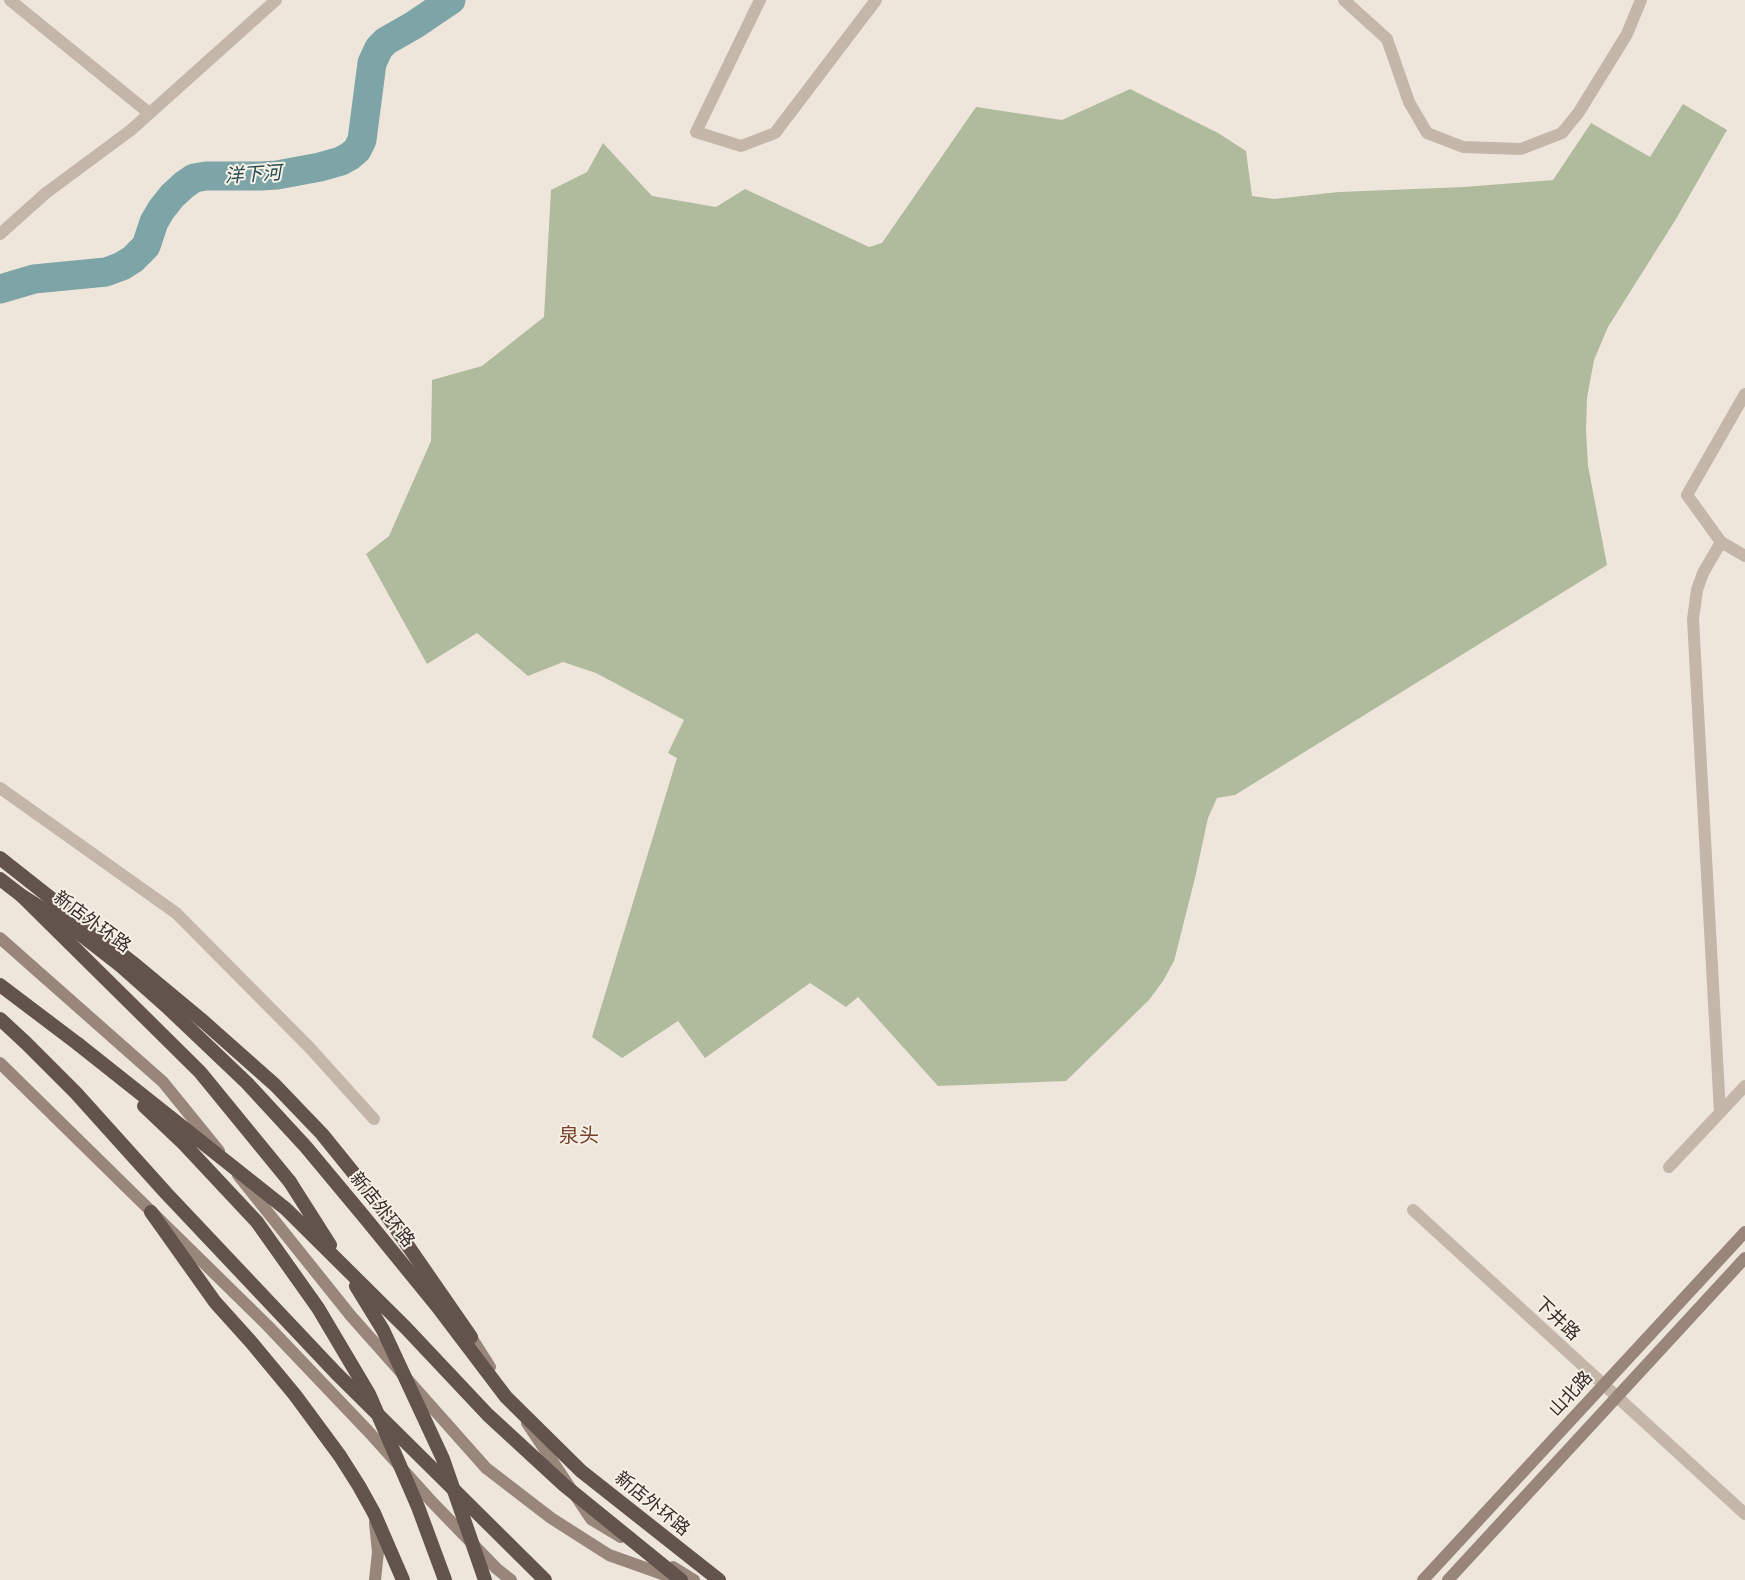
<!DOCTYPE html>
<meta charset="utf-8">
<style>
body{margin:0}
canvas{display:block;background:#eee6db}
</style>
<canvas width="1745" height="1580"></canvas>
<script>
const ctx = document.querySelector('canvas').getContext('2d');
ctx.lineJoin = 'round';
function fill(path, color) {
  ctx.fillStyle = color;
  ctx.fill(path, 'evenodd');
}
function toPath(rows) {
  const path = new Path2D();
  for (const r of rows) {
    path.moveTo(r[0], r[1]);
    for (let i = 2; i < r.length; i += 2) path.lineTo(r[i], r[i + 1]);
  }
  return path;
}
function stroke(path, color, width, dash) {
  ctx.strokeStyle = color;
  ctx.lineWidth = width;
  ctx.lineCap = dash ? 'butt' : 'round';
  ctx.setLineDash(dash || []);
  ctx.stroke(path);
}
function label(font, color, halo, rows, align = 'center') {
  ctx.font = font + ' Montserrat,"Noto Sans SC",sans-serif';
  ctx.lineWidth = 4;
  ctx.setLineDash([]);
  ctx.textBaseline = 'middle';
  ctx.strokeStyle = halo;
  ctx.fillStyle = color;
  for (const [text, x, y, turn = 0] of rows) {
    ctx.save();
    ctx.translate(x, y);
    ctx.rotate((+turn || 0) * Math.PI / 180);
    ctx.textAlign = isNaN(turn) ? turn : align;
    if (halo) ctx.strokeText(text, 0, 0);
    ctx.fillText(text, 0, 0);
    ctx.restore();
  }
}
fill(toPath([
 [1130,89,1218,133,1246,151,1252,196,1274,199,1339,192,1464,187,1553,180,1591,123,1650,157,1683,104,1727,130,1676,219,1608,327,1594,360,1587,398,1586,431,1588,466,1607,565,1235,795,1217,798,1208,818,1195,878,1174,961,1163,981,1149,1000,1066,1081,938,1086,858,997,846,1007,810,983,705,1058,678,1021,622,1058,592,1037,677,758,668,753,684,720,596,673,563,662,528,676,477,633,427,664,366,554,389,536,431,441,432,380,482,366,544,317,551,190,587,172,603,143,652,196,716,207,745,189,869,247,882,243,976,107,1062,120]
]), '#b0bb9d');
stroke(toPath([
 [0,289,34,279,106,272,122,266,133,259,146,246,154,222,161,210,172,196,184,185,194,178,206,176,261,176,277,175,320,167,341,161,350,156,357,150,362,140,372,63,379,48,386,41,414,25,451,0]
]), '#7da4a7', 29);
stroke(toPath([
 [10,0,149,113],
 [760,0,696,132,741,146,775,133,876,0],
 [1344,0,1387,39,1409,102,1427,133,1463,147,1521,149,1562,133,1579,112,1627,34,1641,0],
 [0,234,46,193,131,130,276,0],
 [1745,394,1687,495,1721,542,1745,556],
 [0,788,176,913,309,1047,374,1119],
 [1720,1113,1693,619,1697,590,1703,573,1721,542],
 [1669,1167,1745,1086]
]), '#c4b6a8', 12);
stroke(toPath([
 [1413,1210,1745,1514]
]), '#c4b6a8', 12);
stroke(toPath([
 [0,938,163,1082,219,1151],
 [0,1063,267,1325,368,1431,433,1503,497,1569,511,1580],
 [238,1175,351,1316,486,1468,551,1518,609,1555,679,1580],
 [471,1337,490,1367],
 [527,1423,591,1519,621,1537],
 [673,1567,694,1580],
 [375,1580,378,1552,375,1523],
 [1423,1580,1745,1232],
 [1448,1580,1745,1258]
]), '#98867a', 12);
stroke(toPath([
 [0,858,133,963,204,1022,275,1085,322,1134,381,1207,471,1337],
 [0,879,22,896,200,1072,290,1182],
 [0,985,78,1044],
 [0,1019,26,1043,76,1093,166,1193,336,1373,545,1580],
 [151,1212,215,1302,251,1342,295,1395,340,1456,359,1486,374,1513,403,1580]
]), '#62544c', 14);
stroke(toPath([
 [22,896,71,927,121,966,166,1006,247,1083,306,1147,366,1219,437,1306,506,1397,581,1471,719,1580],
 [78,1044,286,1209,406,1328,488,1415,564,1485,681,1580],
 [144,1106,184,1144,257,1222,318,1308,369,1394,418,1507,445,1580],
 [290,1182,330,1245],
 [356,1286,383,1330,443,1459,485,1580]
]), '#62544c', 14);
label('18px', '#322b27', '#f6f0e6', [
 ["新店外环路",92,922,36],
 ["新店外环路",382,1210,51],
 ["下井路",1557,1319,43],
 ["山北路",1571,1394,-47],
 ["新店外环路",652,1504,39]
]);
label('italic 19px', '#224a4f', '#f6f0e6', [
 ["洋下河",253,175,-4]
]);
label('20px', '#77402a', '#f6f0e6', [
 ["泉头",579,1136]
]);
</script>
